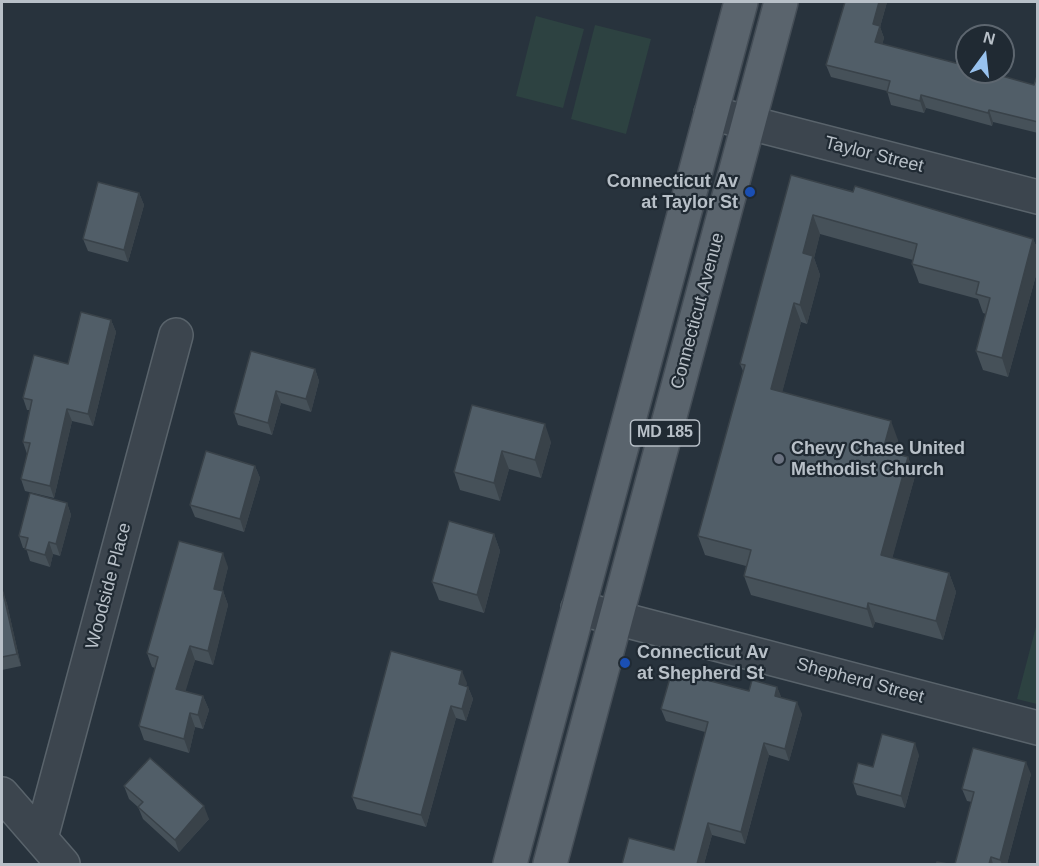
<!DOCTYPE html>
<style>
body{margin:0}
#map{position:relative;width:1039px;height:866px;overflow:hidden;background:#28333d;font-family:Helvetica,sans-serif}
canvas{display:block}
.frame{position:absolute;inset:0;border:3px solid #b8c0c8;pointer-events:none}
.north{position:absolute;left:955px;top:24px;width:60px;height:60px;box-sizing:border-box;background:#202a33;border:2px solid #5d666f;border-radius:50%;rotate:15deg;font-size:16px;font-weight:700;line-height:24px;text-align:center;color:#b8c0c8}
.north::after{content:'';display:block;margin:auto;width:21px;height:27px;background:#98c2ee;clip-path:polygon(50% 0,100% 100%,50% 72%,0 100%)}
</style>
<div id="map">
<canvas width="1039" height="866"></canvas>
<div class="frame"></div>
<div class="north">N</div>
</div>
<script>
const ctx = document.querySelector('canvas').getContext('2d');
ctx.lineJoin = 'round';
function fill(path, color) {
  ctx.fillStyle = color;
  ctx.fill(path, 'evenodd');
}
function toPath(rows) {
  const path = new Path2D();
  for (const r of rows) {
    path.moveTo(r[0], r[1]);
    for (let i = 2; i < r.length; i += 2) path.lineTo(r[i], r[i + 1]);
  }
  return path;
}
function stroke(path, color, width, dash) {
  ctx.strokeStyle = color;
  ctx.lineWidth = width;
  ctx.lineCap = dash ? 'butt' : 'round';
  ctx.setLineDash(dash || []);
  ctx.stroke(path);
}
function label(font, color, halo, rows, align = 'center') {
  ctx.font = font + ' Helvetica,sans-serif';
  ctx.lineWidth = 4.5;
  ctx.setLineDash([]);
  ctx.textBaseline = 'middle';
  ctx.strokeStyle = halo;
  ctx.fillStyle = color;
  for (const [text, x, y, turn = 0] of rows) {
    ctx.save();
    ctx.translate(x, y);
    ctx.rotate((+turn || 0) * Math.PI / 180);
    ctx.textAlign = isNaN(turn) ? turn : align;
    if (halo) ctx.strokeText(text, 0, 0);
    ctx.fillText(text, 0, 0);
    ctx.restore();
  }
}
fill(toPath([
 [536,16,584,29,563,108,516,96],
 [595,25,651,39,626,134,571,119],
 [1037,623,1037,704,1017,699]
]), '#2d4241');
const minor = toPath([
 [711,113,1038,197],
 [578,608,1038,728],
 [2,794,63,864],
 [41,838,176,335]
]);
const major = toPath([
 [510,864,741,2],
 [550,864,781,2]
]);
stroke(minor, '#59636b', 36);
stroke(major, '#454e57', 36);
stroke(minor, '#3c454e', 33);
stroke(major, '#5a646d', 33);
fill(toPath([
 [845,2,887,2,880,27,884,38,882,44,1034,85,1038,73,1038,133,993,122,992,126,926,108,924,113,891,105,887,91,831,77,826,65],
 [791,175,1033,239,1038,250,1038,268,1008,377,983,370,976,351,986,314,983,313,978,299,919,283,912,264,913,260,820,234,814,258,820,275,807,324,801,322,782,392,898,440,894,453,908,457,915,476,892,558,949,573,956,592,943,640,875,622,873,628,751,595,744,576,746,566,705,555,698,536,743,371,740,364],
 [139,193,144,205,128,262,88,251,83,239],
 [111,320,116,332,93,426,72,421,54,498,25,491,21,479,27,454,23,442,30,410,27,410,23,398,68,364],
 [315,369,319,381,311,412,281,403,272,435,238,425,234,413],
 [472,405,551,442,541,478,509,469,500,501,460,490,454,472],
 [255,466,260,478,244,532,195,517,190,505],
 [67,503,71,515,60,556,53,554,50,567,30,561,26,548,23,548,19,536],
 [494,534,500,551,484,613,439,600,432,582],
 [228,567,222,591,223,591,228,605,213,665,195,660,185,691,203,696,209,710,203,729,195,727,189,753,144,740,139,726,155,668,152,667,147,653],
 [2,592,3,592,7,604,21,666,2,670],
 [467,683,466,686,468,687,473,699,466,721,456,718,426,827,357,809,352,797],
 [777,687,781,697,802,714,789,761,769,755,745,844,712,835,704,864,622,864,674,850,705,732,666,721,661,709,749,691],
 [919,755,905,808,857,795,853,783],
 [1031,774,1007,864,955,864,972,802,967,801,962,789],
 [124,786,209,819,179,852,143,819,138,807,129,799]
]), '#465159');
fill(toPath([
 [879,2,887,2,880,27,884,38,880,54,875,42,873,24],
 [921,95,926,108,924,113,920,101],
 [989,110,993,122,992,126,988,113],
 [139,193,144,205,128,262,124,250],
 [813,215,820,234,814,258,820,275,807,324,800,305,803,253],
 [1033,239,1038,250,1038,268,1008,377,1002,358],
 [794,303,801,322,778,408,771,389],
 [111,320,116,332,93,426,88,414],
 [315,369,319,381,311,412,306,399],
 [276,391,281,403,272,435,268,423],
 [67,409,72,421,54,498,50,486],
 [891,421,898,440,890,469,883,450],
 [545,424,551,442,541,478,535,460],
 [502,451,509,469,500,501,494,483],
 [908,457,915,476,888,574,881,555],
 [255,466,260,478,244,532,240,519],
 [67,503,71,515,60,556,56,544],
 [494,534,500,551,484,613,477,595],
 [49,542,53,554,50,567,45,555],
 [223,553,228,567,219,603,214,589],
 [949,573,956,592,943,640,936,621],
 [223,591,228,605,213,665,208,651],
 [3,592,7,604,21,666,17,654],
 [868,603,875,622,873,628,867,609],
 [190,646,195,660,182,703,176,689],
 [462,671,467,683,463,696,459,684],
 [468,687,473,699,466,721,462,709],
 [777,687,782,699,775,696],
 [203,696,209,710,203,729,198,715],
 [797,702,802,714,789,761,785,749],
 [451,706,456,718,426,827,421,815],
 [190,713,195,727,189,753,184,739],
 [764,743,769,755,745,844,741,832],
 [915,743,919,755,905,808,901,796],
 [1026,762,1031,774,1007,864,1002,864,1000,860],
 [204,806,209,819,179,852,175,840],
 [708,823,712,835,704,864,697,864],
 [991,857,993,864,989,864]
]), '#394249');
const building = toPath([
 [845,2,879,2,873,24,880,26,875,42,967,66,967,72,988,72,1034,85,1038,73,1038,122,989,110,988,113,921,95,920,101,887,92,890,81,826,65,845,2],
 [791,175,853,192,855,186,1033,239,1002,358,976,351,990,298,976,294,979,282,912,264,917,244,813,215,803,253,813,256,800,305,794,303,771,389,891,421,883,450,908,457,881,555,949,573,936,621,868,603,867,609,744,576,751,550,698,536,745,365,740,364,791,175],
 [98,182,139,193,124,250,83,239,98,182],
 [81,312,111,320,88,414,67,409,50,486,21,479,30,443,23,442,32,400,23,398,34,355,68,364,81,312],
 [251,351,315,369,306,399,276,391,268,423,234,413,251,351],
 [472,405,545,424,535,460,502,451,494,483,454,472,472,405],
 [206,451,255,466,240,519,190,505,206,451],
 [30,493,67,503,56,544,49,542,45,555,25,549,28,538,19,536,30,493],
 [449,521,494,534,477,595,432,582,449,521],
 [179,541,223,553,214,589,223,591,208,651,190,646,176,689,203,696,198,715,190,713,184,739,139,726,158,657,147,653,179,541],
 [2,592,3,592,17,654,2,657,2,592],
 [391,651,462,671,459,684,468,687,462,709,451,706,421,815,352,797,391,651],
 [672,671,749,691,752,680,777,687,775,696,797,702,785,749,764,743,741,832,708,823,697,864,622,864,629,838,674,850,708,722,661,709,672,671],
 [882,734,915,743,901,796,853,783,858,763,873,767,882,734],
 [973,748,1026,762,1000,860,991,857,989,864,955,864,974,792,962,789,973,748],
 [150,758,204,806,175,840,138,807,143,802,124,786,150,758],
 [937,862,948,864,936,864,937,862]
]);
fill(building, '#515e68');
stroke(building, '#394249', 1.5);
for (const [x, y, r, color] of [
 [750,192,6,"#1a4fb4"],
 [779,459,6,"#6b7280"],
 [625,663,6,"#1a4fb4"]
]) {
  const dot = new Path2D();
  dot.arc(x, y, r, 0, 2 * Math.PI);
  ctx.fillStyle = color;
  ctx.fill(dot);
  stroke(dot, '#202a33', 2);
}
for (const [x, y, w] of [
 [665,433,69]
]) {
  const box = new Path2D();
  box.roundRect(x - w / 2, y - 13, w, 26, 4.5);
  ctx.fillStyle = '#202a33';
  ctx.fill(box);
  stroke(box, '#b8c0c8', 1.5);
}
label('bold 16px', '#b8c0c8', null, [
 ["MD 185",665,433]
]);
label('18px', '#b8c0c8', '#202a33', [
 ["Taylor Street",874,155,14],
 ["Connecticut Avenue",698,311,-75],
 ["Woodside Place",109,586,-75],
 ["Shepherd Street",860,681,15]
]);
label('bold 18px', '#b8c0c8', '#202a33', [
 ["Connecticut Av",738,182,"right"],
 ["at Taylor St",738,203,"right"],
 ["Chevy Chase United",791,449],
 ["Methodist Church",791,470],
 ["Connecticut Av",637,653],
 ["at Shepherd St",637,674]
], 'left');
</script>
